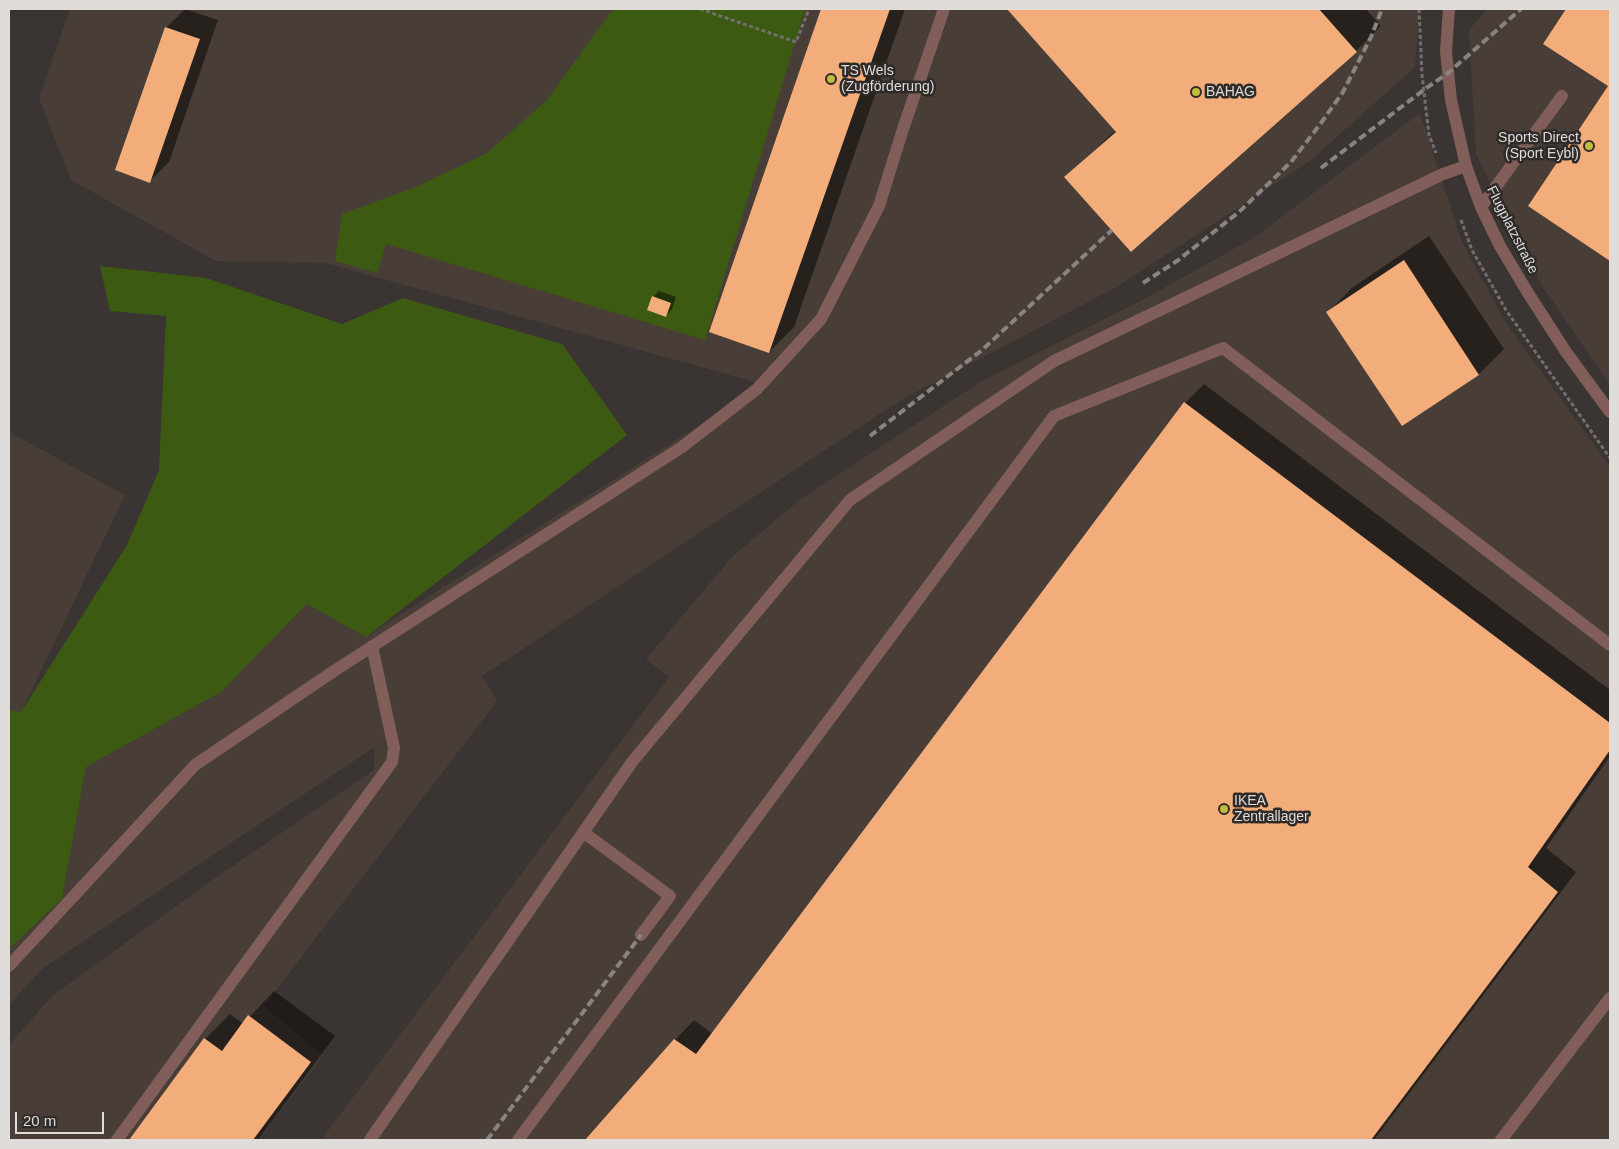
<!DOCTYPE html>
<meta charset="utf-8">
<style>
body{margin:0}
#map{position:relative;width:1619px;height:1149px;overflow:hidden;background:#3a3532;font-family:Helvetica,sans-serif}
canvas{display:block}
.frame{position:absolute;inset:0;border:10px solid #dfdcda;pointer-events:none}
.scale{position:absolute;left:15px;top:1112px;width:89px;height:22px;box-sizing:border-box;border:2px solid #dfdcda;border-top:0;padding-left:6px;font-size:15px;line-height:18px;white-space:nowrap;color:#dfdcda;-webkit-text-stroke:4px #2f2b28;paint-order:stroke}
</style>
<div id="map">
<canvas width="1619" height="1149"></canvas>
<div class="frame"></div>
<div class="scale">20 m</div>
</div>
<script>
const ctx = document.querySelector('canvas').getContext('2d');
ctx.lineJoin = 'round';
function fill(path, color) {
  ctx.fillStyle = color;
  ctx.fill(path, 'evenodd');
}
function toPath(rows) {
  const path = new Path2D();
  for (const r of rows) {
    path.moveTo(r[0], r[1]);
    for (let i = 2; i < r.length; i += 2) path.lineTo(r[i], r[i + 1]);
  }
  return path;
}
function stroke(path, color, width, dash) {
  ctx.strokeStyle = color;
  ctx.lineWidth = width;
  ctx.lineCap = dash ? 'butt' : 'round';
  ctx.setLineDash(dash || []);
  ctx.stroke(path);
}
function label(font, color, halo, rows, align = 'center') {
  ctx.font = font + ' Helvetica,sans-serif';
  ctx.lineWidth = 5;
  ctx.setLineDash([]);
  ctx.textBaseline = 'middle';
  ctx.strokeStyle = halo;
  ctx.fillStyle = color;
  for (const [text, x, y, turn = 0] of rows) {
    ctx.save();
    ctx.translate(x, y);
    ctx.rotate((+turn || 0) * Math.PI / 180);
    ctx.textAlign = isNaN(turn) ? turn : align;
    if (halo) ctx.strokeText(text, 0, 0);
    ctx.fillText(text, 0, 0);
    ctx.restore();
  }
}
fill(toPath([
 [70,9,1419,9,1415,67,1310,161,1115,288,901,400,482,676,497,701,264,1006,323,1055,259,1140,9,1140,9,1045,52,996,218,876,374,770,375,747,42,969,9,1005,9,949,62,899,86,767,221,692,307,604,366,636,757,389,768,397,759,383,325,263,216,261,71,180,39,98],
 [1487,9,1610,9,1610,385,1544,289,1476,154,1469,30],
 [1420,113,1462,242,1504,320,1610,467,1610,1140,321,1140,669,677,646,659,733,556,802,498,982,381,1146,298,1255,237],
 [9,432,125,495,21,712,9,710]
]), '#483e37');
fill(toPath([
 [613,9,805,9,705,340,386,244,377,273,335,261,342,214,416,187,487,153,547,100],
 [100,266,206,278,342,324,403,298,562,344,627,435,366,637,307,604,221,692,86,767,62,899,9,949,9,710,21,712,127,545,159,470,166,316,110,311]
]), '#3d5a13');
fill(toPath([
 [185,9,218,20,169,162,150,181,166,28],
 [822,9,905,9,794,327,769,352,710,331],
 [1008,9,1366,9,1381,26,1356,51,1066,177,1116,130],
 [1568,9,1610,9,1610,259,1530,206,1610,86,1545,43],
 [1429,236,1504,349,1479,374,1402,424,1328,312,1353,287],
 [659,291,676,297,672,309,666,316,653,297],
 [1204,384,1610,690,1610,756,1546,848,1576,872,1374,1140,587,1140,675,1040,694,1020,713,1034,1185,403],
 [274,991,335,1036,258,1140,130,1140,205,1039,230,1014,243,1024]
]), '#0007');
fill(toPath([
 [821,9,890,9,769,353,709,332],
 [1007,9,1319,9,1357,52,1131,252,1064,177,1116,132],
 [1566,9,1610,9,1610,261,1528,206,1608,86,1543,44],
 [165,27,200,39,150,183,115,170],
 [1404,260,1479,375,1402,426,1326,312],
 [652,296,671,303,666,317,647,310],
 [1184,402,1610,723,1610,750,1528,867,1558,892,1371,1140,585,1140,674,1039,696,1054],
 [248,1015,311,1062,253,1140,129,1140,204,1038,222,1051]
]), '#f3ad7a');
stroke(toPath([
 [700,9,796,42,809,9],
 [1419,9,1422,75,1429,135,1436,153],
 [1461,220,1472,250,1506,310,1610,458]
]), '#736f6c', 3, [4, 2.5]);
stroke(toPath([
 [1449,9,1446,51,1451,100,1466,166,1481,207,1500,246,1528,293,1566,352,1610,412],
 [1481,207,1562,96],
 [583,832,670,896,641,935],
 [9,966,195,765,334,671,682,447,757,389,821,319,879,206,903,129,944,9],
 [117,1140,392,762,394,748,372,646],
 [370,1140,632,762,850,500,1054,361,1443,174,1466,166],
 [518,1140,1054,416,1223,348,1610,645],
 [1501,1140,1610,998]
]), '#815e59', 12);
stroke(toPath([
 [1321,168,1425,89,1448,73,1521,9],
 [1143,283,1177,261,1239,212,1291,162,1321,123,1343,92,1371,37,1382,9],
 [870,436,982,350,1112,230],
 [487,1140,641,935]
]), '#888482', 4, [8, 4]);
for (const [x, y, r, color] of [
 [831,79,5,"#c2bd3f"],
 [1196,92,5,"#c2bd3f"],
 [1589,146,5,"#c2bd3f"],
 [1224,809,5,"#c2bd3f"]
]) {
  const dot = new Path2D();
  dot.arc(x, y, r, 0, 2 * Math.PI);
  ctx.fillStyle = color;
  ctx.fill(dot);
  stroke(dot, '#2f2b28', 2);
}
label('14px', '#dfdcda', '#2f2b28', [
 ["TS Wels",841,71],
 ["(Zugförderung)",841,87],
 ["BAHAG",1206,92],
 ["Sports Direct",1579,138,"right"],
 ["(Sport Eybl)",1579,154,"right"],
 ["IKEA",1234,801],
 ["Zentrallager",1234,817]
], 'left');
label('14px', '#dfdcda', '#2f2b28', [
 ["Flugplatzstraße",1512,230,63]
]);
</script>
